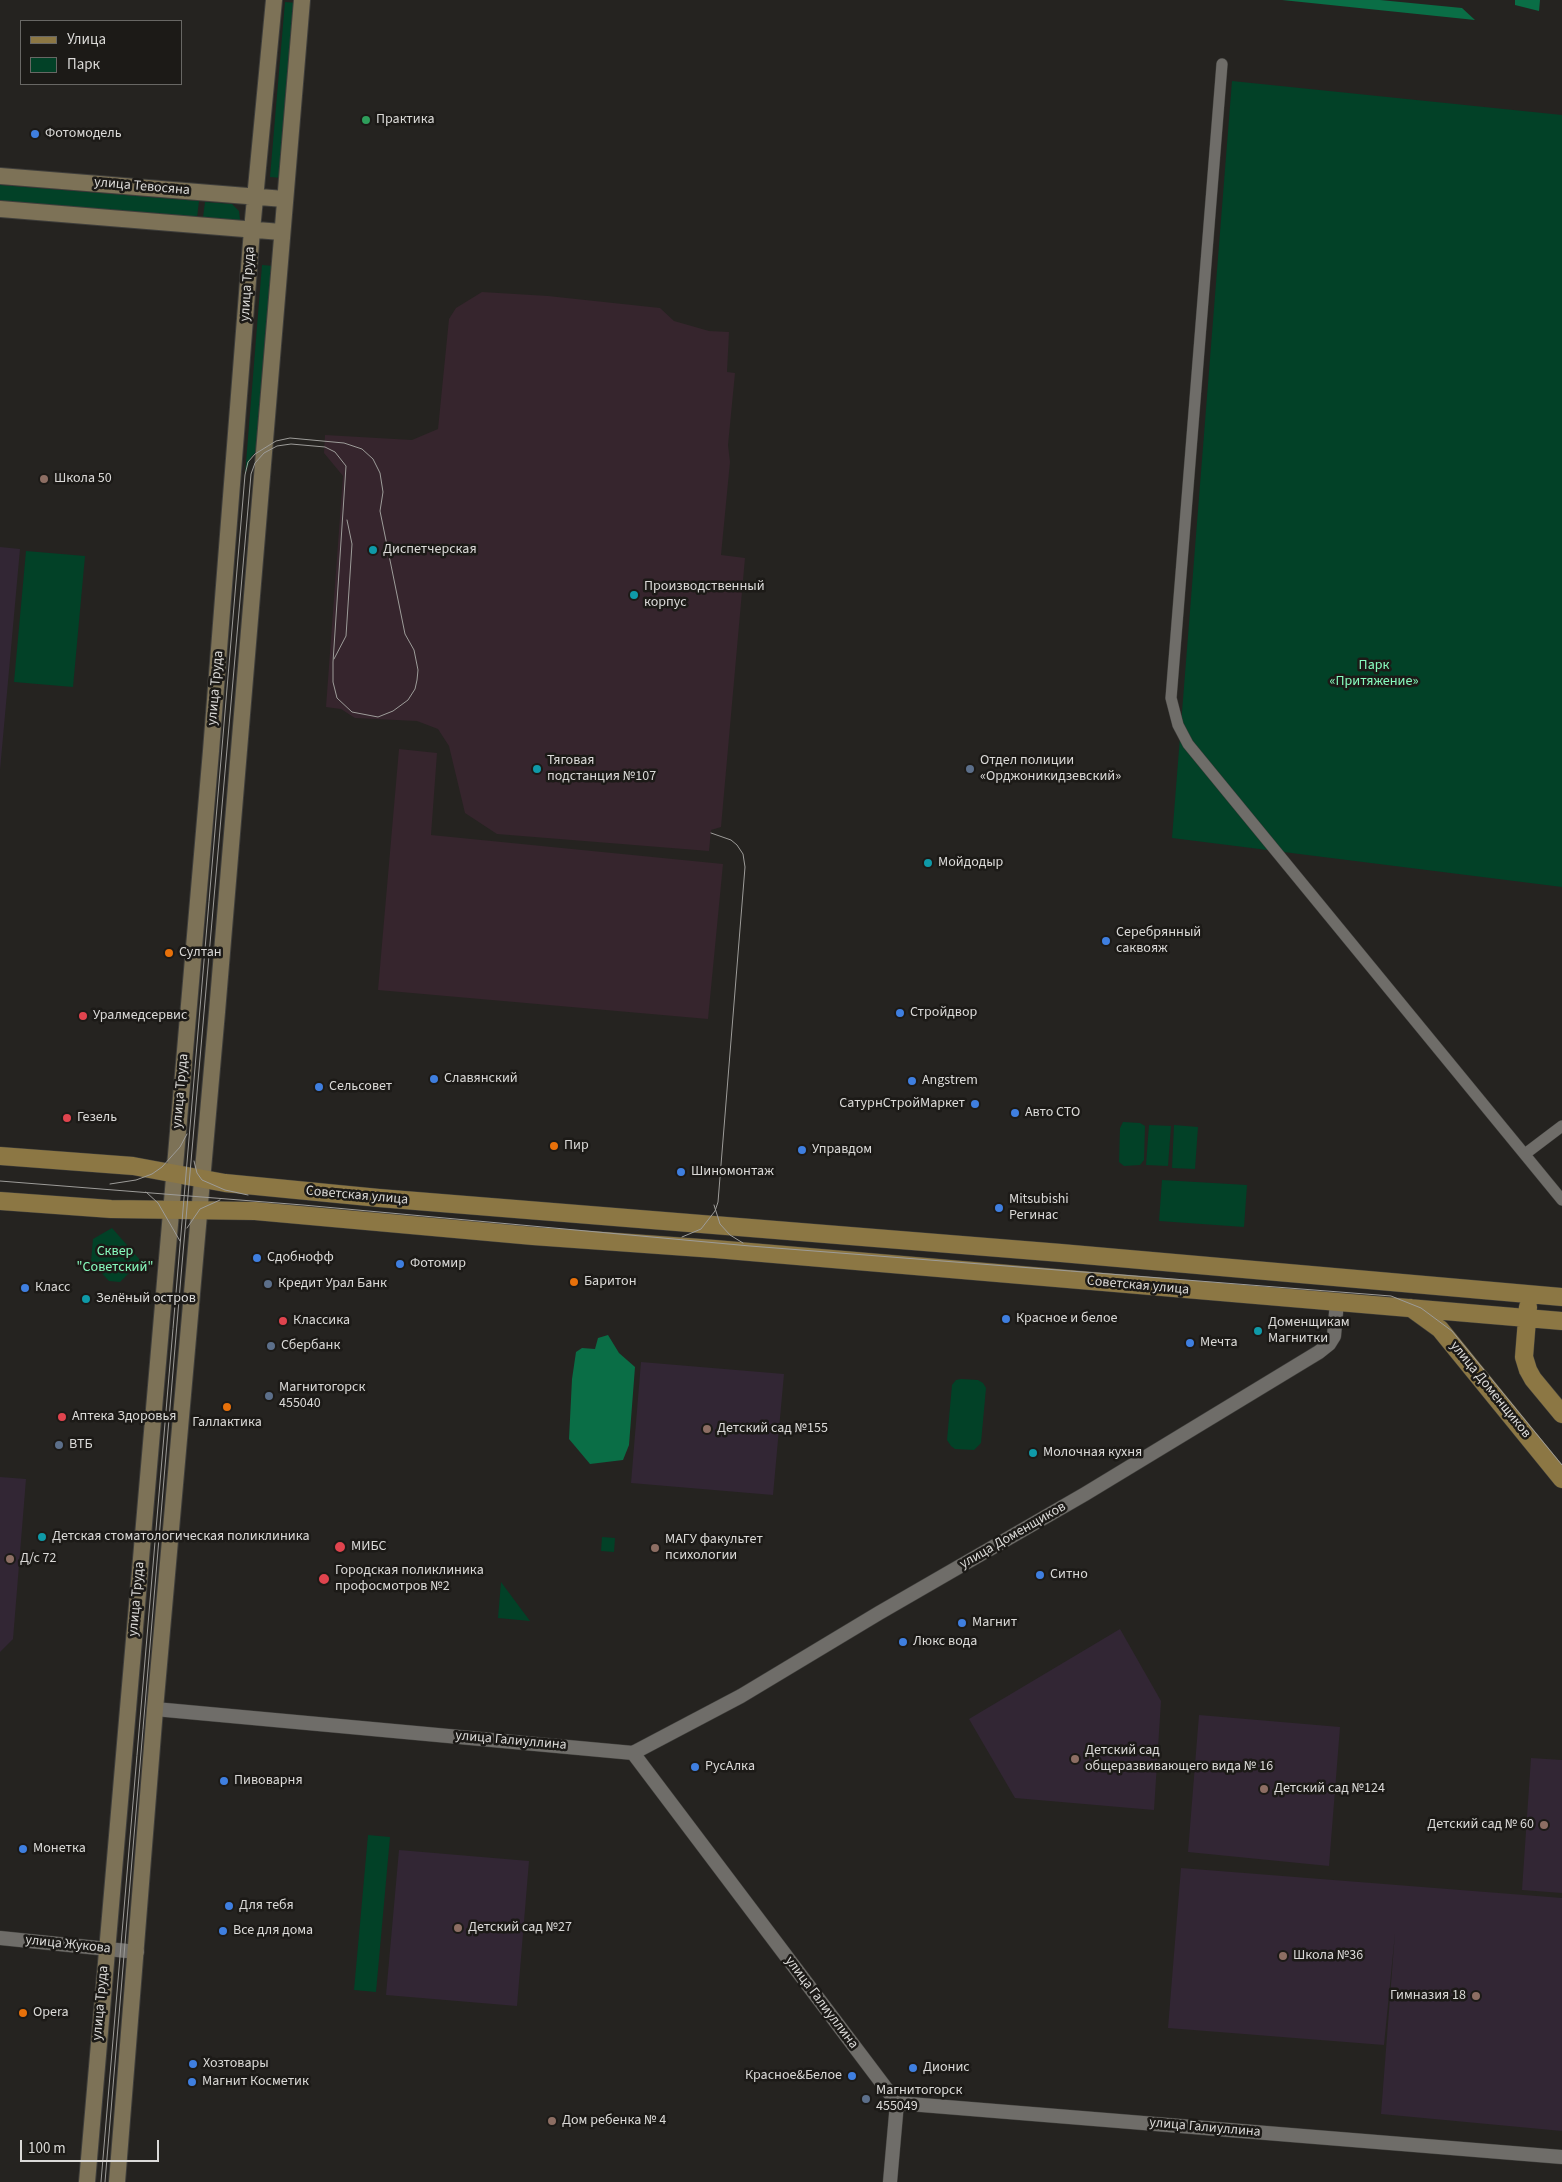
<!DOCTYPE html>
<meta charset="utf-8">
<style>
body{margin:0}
#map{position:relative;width:1562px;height:2182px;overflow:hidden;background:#252320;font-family:"Source Sans 3",sans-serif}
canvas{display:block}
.legend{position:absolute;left:20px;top:20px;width:162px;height:65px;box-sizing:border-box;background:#1c1a17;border:1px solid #686764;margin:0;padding:6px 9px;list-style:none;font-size:15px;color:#dbdad8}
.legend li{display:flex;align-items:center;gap:10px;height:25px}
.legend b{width:25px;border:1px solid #686764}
.scale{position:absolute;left:20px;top:2140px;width:139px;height:22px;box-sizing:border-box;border:2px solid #dbdad8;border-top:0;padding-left:6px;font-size:15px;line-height:18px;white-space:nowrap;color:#dbdad8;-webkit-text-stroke:4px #1c1a17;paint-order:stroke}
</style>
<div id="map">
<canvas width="1562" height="2182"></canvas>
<ul class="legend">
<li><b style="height:6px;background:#8c7744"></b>Улица</li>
<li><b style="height:14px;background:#024127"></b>Парк</li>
</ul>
<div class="scale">100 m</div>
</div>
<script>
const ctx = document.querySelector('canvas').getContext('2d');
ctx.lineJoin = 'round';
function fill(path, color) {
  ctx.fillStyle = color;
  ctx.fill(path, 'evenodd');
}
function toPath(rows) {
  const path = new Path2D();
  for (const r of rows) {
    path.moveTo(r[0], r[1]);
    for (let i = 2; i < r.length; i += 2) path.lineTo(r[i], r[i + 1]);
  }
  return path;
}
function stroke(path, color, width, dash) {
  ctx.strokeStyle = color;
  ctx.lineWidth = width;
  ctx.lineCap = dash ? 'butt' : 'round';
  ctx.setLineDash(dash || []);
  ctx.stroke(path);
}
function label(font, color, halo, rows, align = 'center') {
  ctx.font = font + ' "Source Sans 3",sans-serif';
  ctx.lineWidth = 5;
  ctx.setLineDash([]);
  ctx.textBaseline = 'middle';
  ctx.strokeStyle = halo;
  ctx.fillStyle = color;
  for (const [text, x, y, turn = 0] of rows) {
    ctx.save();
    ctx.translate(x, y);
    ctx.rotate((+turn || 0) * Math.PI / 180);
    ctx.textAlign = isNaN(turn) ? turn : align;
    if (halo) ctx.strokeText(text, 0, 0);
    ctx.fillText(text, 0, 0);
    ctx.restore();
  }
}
fill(toPath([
 [482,292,548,296,660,308,674,321,709,331,729,332,727,372,735,373,728,445,730,462,721,555,745,558,721,827,711,830,709,851,497,834,465,813,449,746,438,729,417,721,355,718,341,709,326,707,343,476,324,453,325,435,412,440,438,429,449,319,456,308],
 [399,749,437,753,431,835,723,864,708,1019,378,990]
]), '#36252d');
fill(toPath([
 [0,547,20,549,0,770],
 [641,1362,784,1374,773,1495,631,1483],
 [0,1477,26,1479,13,1639,0,1652],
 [1120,1629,1161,1701,1154,1810,1015,1798,969,1719],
 [1199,1715,1340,1727,1329,1866,1188,1852],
 [1531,1758,1562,1760,1562,1893,1522,1890],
 [399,1850,529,1861,517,2006,386,1995],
 [1181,1868,1562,1898,1562,2131,1381,2114,1395,1933,1384,2045,1168,2028]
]), '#322634');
fill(toPath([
 [285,2,297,3,282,178,270,177],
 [1232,81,1562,115,1562,887,1172,838],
 [0,185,199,201,197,218,0,202],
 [205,202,232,204,239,211,240,220,202,225],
 [262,265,274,266,259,449,251,457,245,475],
 [26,551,85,556,73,687,14,682],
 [1123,1122,1140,1123,1145,1126,1144,1160,1140,1165,1124,1166,1119,1162,1120,1128],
 [1149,1125,1171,1126,1168,1166,1146,1165],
 [1174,1125,1198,1127,1195,1169,1172,1168],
 [1162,1180,1247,1185,1244,1227,1159,1221],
 [112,1228,141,1261,120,1282,109,1281,91,1262,93,1239],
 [961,1379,978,1380,983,1383,986,1388,981,1443,974,1450,955,1449,951,1446,947,1440,952,1385,956,1380],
 [602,1537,615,1538,614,1552,601,1551],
 [501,1582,530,1621,498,1618],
 [368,1835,390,1837,376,1992,354,1990]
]), '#024127');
fill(toPath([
 [1282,0,1380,0,1462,8,1475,20],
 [1515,0,1540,0,1539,11,1515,5],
 [608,1335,619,1353,635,1367,629,1445,623,1460,590,1464,569,1439,572,1379,576,1352,582,1348,595,1349,598,1338]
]), '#0a6e46');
const minor = toPath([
 [1222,64,1171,698,1178,725,1188,744,1562,1200],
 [1525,1154,1562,1126]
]);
const tertiary = toPath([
 [155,1709,633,1753,897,2103,1562,2157],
 [633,1753,741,1696,879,1613,1085,1494,1319,1352,1329,1344,1334,1336,1337,1301],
 [0,1938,137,1952],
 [890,2182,897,2103]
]);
const secondary = toPath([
 [0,176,284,199],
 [0,209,281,232],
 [87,2182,211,751,252,230,274,0],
 [117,2182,155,1709,217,1012,302,0]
]);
const primary = toPath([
 [0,1156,133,1166,225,1183,379,1198,1061,1253,1562,1297],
 [0,1201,111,1209,255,1211,533,1236,715,1249,1562,1321],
 [1528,1307,1524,1357,1528,1370,1533,1379,1562,1414],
 [1411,1308,1440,1329,1562,1479]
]);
stroke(minor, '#3f3e3b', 12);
stroke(tertiary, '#3f3e3b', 15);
stroke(secondary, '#3f3e3b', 18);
stroke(primary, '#3f3e3b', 19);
stroke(minor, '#6f6d69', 11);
stroke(tertiary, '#6f6d69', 14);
stroke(secondary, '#7d7257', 16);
stroke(primary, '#8c7744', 18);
stroke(toPath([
 [334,659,346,636,352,544,347,520],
 [194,1161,197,1173,202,1180,225,1190,248,1195],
 [0,1181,303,1205,750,1246,1391,1296,1421,1308,1452,1331,1562,1465],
 [110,1184,136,1180,152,1174,162,1167,180,1147,187,1134],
 [146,1192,158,1203,180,1241],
 [714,1205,720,1224,730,1235,743,1243],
 [187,1228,200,1209,220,1200],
 [682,1237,701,1229,715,1211,718,1202,745,867,743,854,737,845,731,840,711,833],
 [101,2182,245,475,248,462,255,454,276,441,290,438,344,443,362,449,373,459,380,473,383,492,380,511,405,634,414,650,418,670,417,680,415,689,408,700,393,711,378,717,352,712,337,698,333,682,333,662,346,466,335,452,325,447,291,444,277,446,264,453,255,463,251,474,181,1276,105,2182]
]), '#9d9c99', 1);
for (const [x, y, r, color] of [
 [366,120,5,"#2e9e5b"],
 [35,134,5,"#3f7fe0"],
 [44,479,5,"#8d6e63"],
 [373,550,5,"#0f9aa8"],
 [634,595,5,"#0f9aa8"],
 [537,769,5,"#0f9aa8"],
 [970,769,5,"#5c6f8a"],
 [928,863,5,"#0f9aa8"],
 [1106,941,5,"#3f7fe0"],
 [169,953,5,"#e8710a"],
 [900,1013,5,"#3f7fe0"],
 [83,1016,5,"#e0444e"],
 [434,1079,5,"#3f7fe0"],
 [912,1081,5,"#3f7fe0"],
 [319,1087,5,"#3f7fe0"],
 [975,1104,5,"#3f7fe0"],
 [1015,1113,5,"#3f7fe0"],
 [67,1118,5,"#e0444e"],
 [554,1146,5,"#e8710a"],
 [802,1150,5,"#3f7fe0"],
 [681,1172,5,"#3f7fe0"],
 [999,1208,5,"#3f7fe0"],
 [257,1258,5,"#3f7fe0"],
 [400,1264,5,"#3f7fe0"],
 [574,1282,5,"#e8710a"],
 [268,1284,5,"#5c6f8a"],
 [25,1288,5,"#3f7fe0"],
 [86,1299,5,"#0f9aa8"],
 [1006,1319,5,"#3f7fe0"],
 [283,1321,5,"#e0444e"],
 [1258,1331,5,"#0f9aa8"],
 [1190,1343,5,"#3f7fe0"],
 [271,1346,5,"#5c6f8a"],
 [269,1396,5,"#5c6f8a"],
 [227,1407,5,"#e8710a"],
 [62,1417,5,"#e0444e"],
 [707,1429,5,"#8d6e63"],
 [59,1445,5,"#5c6f8a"],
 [1033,1453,5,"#0f9aa8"],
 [42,1537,5,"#0f9aa8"],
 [340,1547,6,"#e0444e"],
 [655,1548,5,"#8d6e63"],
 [10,1559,5,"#8d6e63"],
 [1040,1575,5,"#3f7fe0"],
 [324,1579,6,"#e0444e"],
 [962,1623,5,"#3f7fe0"],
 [903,1642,5,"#3f7fe0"],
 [1075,1759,5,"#8d6e63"],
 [695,1767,5,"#3f7fe0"],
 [224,1781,5,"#3f7fe0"],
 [1264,1789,5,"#8d6e63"],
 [1544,1825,5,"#8d6e63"],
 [23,1849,5,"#3f7fe0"],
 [229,1906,5,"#3f7fe0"],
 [458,1928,5,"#8d6e63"],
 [223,1931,5,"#3f7fe0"],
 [1283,1956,5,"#8d6e63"],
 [1476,1996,5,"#8d6e63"],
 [23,2013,5,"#e8710a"],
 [193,2064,5,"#3f7fe0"],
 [913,2068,5,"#3f7fe0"],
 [852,2076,5,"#3f7fe0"],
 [192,2082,5,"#3f7fe0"],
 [866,2099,5,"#5c6f8a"],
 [552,2121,5,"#8d6e63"]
]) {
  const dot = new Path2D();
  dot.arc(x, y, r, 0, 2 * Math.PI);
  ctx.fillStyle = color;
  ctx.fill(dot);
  stroke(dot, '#1c1a17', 2);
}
label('14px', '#dbdad8', '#1c1a17', [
 ["Практика",376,120],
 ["Фотомодель",45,134],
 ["Школа 50",54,479],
 ["Диспетчерская",383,550],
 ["Производственный",644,587],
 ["корпус",644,603],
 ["Тяговая",547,761],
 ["подстанция №107",547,777],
 ["Отдел полиции",980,761],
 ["«Орджоникидзевский»",980,777],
 ["Мойдодыр",938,863],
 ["Серебрянный",1116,933],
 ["саквояж",1116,949],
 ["Султан",179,953],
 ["Стройдвор",910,1013],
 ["Уралмедсервис",93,1016],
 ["Славянский",444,1079],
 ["Angstrem",922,1081],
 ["Сельсовет",329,1087],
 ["СатурнСтройМаркет",965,1104,"right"],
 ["Авто СТО",1025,1113],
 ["Гезель",77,1118],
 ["Пир",564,1146],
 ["Управдом",812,1150],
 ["Шиномонтаж",691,1172],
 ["Mitsubishi",1009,1200],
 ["Регинас",1009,1216],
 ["Сдобнофф",267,1258],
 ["Фотомир",410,1264],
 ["Баритон",584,1282],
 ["Кредит Урал Банк",278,1284],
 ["Класс",35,1288],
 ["Зелёный остров",96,1299],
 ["Красное и белое",1016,1319],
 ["Классика",293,1321],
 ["Доменщикам",1268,1323],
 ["Магнитки",1268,1339],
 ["Мечта",1200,1343],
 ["Сбербанк",281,1346],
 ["Магнитогорск",279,1388],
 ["455040",279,1404],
 ["Аптека Здоровья",72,1417],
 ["Галлактика",227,1423,"center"],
 ["Детский сад №155",717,1429],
 ["ВТБ",69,1445],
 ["Молочная кухня",1043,1453],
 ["Детская стоматологическая поликлиника",52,1537],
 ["МАГУ факультет",665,1540],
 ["психологии",665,1556],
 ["МИБС",351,1547],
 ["Д/с 72",20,1559],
 ["Городская поликлиника",335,1571],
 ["профосмотров №2",335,1587],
 ["Ситно",1050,1575],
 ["Магнит",972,1623],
 ["Люкс вода",913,1642],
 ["Детский сад",1085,1751],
 ["общеразвивающего вида № 16",1085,1767],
 ["РусАлка",705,1767],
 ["Пивоварня",234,1781],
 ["Детский сад №124",1274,1789],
 ["Детский сад № 60",1534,1825,"right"],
 ["Монетка",33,1849],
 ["Для тебя",239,1906],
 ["Детский сад №27",468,1928],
 ["Все для дома",233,1931],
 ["Школа №36",1293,1956],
 ["Гимназия 18",1466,1996,"right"],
 ["Opera",33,2013],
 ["Хозтовары",203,2064],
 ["Дионис",923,2068],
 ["Красное&Белое",842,2076,"right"],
 ["Магнит Косметик",202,2082],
 ["Магнитогорск",876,2091],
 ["455049",876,2107],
 ["Дом ребенка № 4",562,2121]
], 'left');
label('14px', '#dbdad8', '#1c1a17', [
 ["улица Тевосяна",142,187,5],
 ["улица Труда",248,284,-86],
 ["улица Труда",216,688,-85],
 ["улица Труда",181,1091,-85],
 ["Советская улица",357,1196,5],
 ["Советская улица",1138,1286,5],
 ["улица Доменщиков",1490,1390,51],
 ["улица Доменщиков",1013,1536,-30],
 ["улица Труда",137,1599,-85],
 ["улица Галиуллина",511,1741,5],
 ["улица Жукова",68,1945,6],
 ["улица Труда",101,2003,-85],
 ["улица Галиуллина",821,2003,53],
 ["улица Галиуллина",1205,2128,5]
]);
label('14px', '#88fbbe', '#1c1a17', [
 ["Парк",1374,666],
 ["«Притяжение»",1374,682],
 ["Сквер",115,1252],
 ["\"Советский\"",115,1268]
]);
</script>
